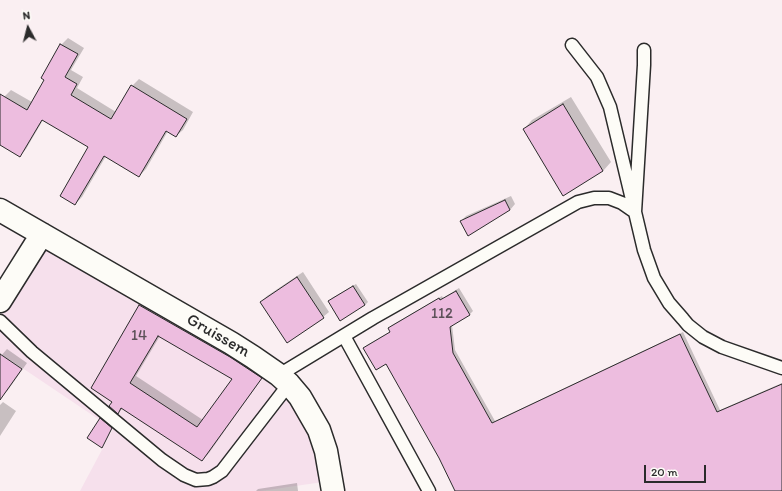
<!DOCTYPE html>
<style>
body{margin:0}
#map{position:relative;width:782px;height:491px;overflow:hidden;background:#faeff2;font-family:Itim,sans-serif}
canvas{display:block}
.north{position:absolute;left:8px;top:8px;width:40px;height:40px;-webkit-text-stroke:3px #fdfcf7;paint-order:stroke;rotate:353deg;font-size:11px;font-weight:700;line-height:16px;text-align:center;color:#2b2b2b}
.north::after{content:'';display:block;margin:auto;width:14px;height:18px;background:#2b2b2b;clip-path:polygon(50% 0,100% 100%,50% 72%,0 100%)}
.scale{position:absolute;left:644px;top:465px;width:62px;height:18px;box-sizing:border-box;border:2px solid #2b2b2b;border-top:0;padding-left:5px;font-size:12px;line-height:14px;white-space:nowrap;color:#2b2b2b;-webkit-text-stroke:3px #fdfcf7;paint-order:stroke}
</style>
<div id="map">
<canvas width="782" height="491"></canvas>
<div class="north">N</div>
<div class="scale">20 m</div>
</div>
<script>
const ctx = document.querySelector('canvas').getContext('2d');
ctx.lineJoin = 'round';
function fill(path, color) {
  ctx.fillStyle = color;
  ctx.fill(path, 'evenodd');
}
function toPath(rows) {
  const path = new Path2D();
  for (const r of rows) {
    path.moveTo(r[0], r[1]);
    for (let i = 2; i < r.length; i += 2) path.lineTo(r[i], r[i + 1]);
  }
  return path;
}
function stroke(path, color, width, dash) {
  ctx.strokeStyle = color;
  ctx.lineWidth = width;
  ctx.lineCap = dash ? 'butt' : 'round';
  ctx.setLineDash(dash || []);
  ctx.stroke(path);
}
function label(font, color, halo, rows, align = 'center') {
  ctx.font = font + ' Itim,sans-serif';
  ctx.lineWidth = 3.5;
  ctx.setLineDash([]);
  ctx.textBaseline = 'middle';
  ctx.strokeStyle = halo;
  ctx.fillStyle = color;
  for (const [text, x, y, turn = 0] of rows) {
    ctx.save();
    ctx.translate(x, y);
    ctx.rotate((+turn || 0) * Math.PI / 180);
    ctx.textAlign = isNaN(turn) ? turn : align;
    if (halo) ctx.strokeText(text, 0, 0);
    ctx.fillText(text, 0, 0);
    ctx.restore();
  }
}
fill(toPath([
 [49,247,265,373,291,399,309,429,323,482,261,491,80,491,113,429,0,353,0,316,15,293]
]), '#f6e0ec');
fill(toPath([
 [68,38,84,48,71,70,83,77,77,88,116,112,132,86,139,79,193,112,183,130,176,136,168,131,146,169,139,176,106,156,82,197,75,204,90,147,43,120,26,149,20,156,0,144,0,105,4,97,11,90,32,102,46,80,42,77,61,45],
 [571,97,611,162,603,171,524,129,532,120],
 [511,196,515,204,510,210,468,234,461,221,466,216],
 [303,272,329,312,323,317,261,302,267,296],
 [356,284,368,302,365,305,330,301,332,298],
 [459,288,473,311,470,314,452,325,455,350,495,421,683,332,720,410,782,383,782,491,456,491,440,457,386,363,364,348,367,345,391,331,389,328,392,325,442,296,443,298],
 [147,299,267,371,209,453,202,460,123,408,118,413,113,402,92,388,140,306],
 [160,336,234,378,203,420,136,376],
 [7,349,27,363,8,390,2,396,0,394,0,357],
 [3,402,16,411,0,436,0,405],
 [104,416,114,425,104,444,101,447,101,419],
 [297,483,298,491,256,491,258,489]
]), '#0003');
const building = toPath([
 [60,44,78,54,65,77,77,84,71,95,111,119,131,85,187,119,176,137,166,131,139,177,104,156,75,205,60,196,88,147,42,120,20,157,0,145,0,94,27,110,44,80,41,78,60,44],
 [563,104,603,171,563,196,523,129,563,104],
 [505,200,510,210,468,236,460,221,505,200],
 [297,277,324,318,287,343,260,302,297,277],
 [353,286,365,305,340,321,328,301,353,286],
 [456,291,470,315,450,327,453,353,492,423,680,334,717,412,782,384,782,491,455,491,439,458,386,364,376,370,363,348,390,332,388,328,439,298,440,300,456,291],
 [139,305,230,357,262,378,202,461,121,408,118,414,109,406,112,402,91,388,139,305],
 [158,336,232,379,197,427,130,383,158,336],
 [0,354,22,369,0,400,0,354],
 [100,418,112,428,102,448,87,438,100,418]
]);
fill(building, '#edbddf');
stroke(building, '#2b2b2b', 1);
const lane = toPath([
 [644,50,644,65,635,212,644,250,654,278,669,303,683,319,688,325,703,337,722,347,782,368],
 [0,321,32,352,162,460,184,475,196,480,208,479,213,477,222,471,289,384],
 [344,336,429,491],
 [279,375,373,318,578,202,594,198,609,198,622,203,635,212,610,107,597,77,572,45]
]);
const street = toPath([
 [0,210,231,343,253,357,279,375,289,384,300,397,319,430,326,451,333,491],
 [0,301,42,234]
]);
stroke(lane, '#2b2b2b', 15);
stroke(street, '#2b2b2b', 25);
stroke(lane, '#fdfcf7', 12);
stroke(street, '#fdfcf7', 22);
label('15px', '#5c5058', null, [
 ["112",442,314],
 ["14",139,336]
]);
label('17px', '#2b2b2b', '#fdfcf7', [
 ["Gruissem",218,336,30]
]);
</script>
